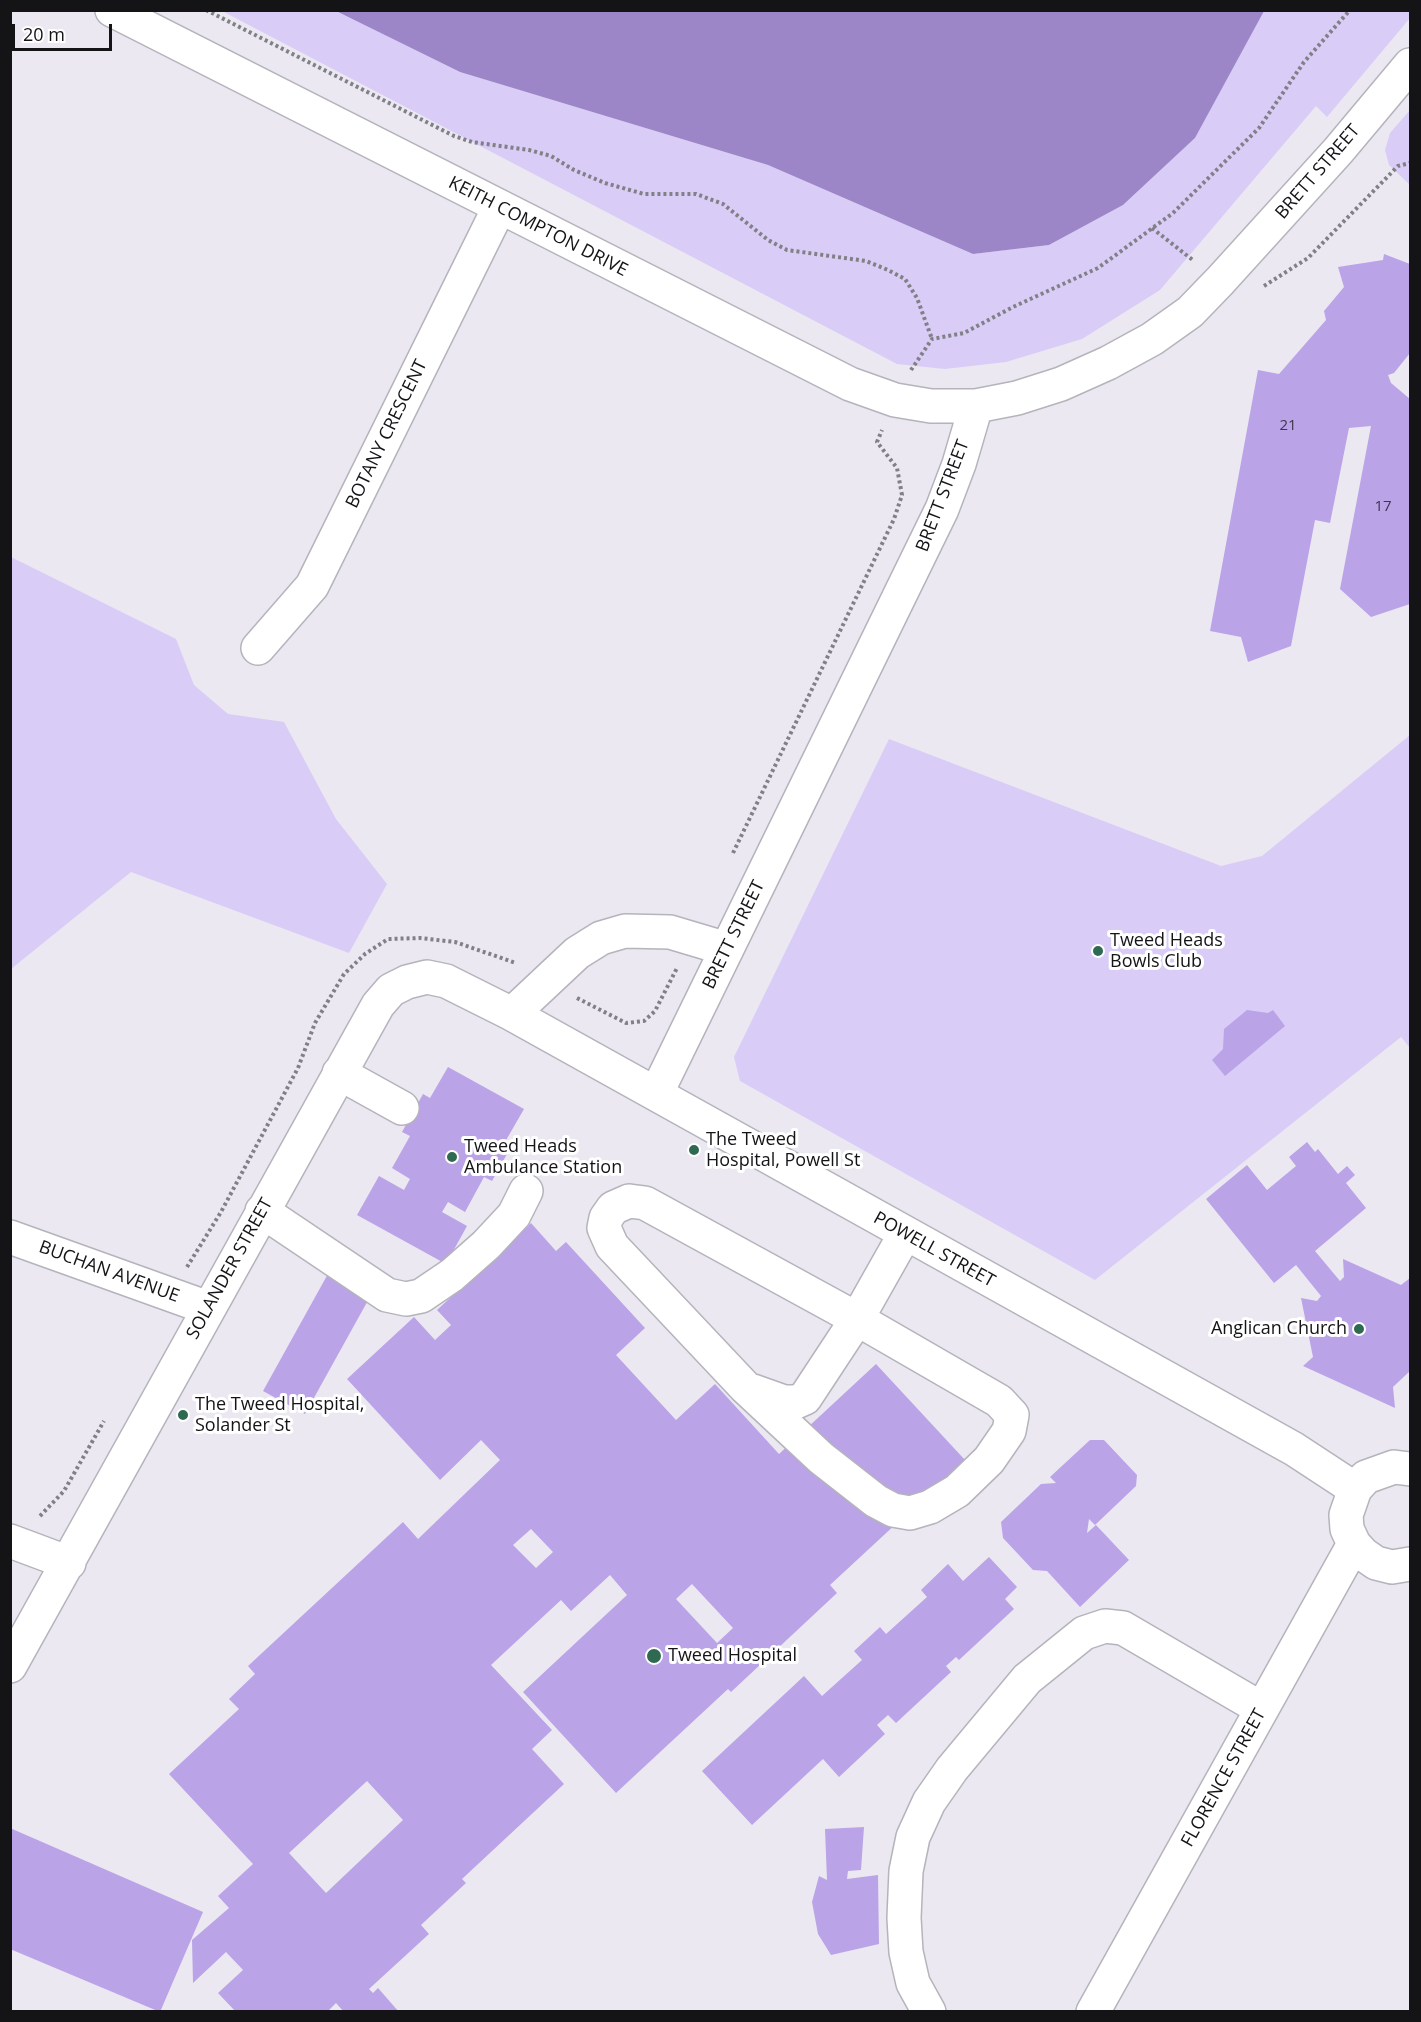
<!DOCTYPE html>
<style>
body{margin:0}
#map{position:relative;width:1421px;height:2022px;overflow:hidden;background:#ebe8f2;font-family:"Open Sans",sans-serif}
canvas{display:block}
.frame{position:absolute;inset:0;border:12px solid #141316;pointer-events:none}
.scale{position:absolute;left:12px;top:24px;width:100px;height:27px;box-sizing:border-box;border:3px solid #141316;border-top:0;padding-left:8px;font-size:18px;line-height:21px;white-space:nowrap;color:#141316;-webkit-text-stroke:4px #fff;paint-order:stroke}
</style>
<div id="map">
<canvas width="1421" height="2022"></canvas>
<div class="frame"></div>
<div class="scale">20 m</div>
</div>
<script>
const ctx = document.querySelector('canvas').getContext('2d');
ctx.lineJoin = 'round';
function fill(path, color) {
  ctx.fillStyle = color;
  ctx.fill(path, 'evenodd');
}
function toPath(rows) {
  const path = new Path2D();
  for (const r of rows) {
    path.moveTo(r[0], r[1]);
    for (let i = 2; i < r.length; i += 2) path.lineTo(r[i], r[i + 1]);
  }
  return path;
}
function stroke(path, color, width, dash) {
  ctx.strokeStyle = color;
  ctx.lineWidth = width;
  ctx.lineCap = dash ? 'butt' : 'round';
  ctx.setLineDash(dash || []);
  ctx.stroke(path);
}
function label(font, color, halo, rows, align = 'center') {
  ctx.font = font + ' "Open Sans",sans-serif';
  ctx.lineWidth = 6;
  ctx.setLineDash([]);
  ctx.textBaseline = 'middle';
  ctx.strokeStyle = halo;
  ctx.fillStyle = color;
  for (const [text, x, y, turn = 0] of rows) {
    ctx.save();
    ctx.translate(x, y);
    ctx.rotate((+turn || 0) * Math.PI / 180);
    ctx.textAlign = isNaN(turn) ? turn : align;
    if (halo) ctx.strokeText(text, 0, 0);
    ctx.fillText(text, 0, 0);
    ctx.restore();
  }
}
fill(toPath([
 [1410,10,1410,18,1327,117,1316,106,1160,290,1082,339,1006,362,945,369,897,364,222,11,336,11,460,72,768,165,973,254,1049,245,1123,205,1195,138,1263,11],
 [1410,110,1410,185,1389,165,1385,150,1390,133],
 [11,557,176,639,194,685,228,714,284,722,336,819,387,884,349,953,131,872,11,969],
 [1410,735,1410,1048,1401,1037,1095,1280,740,1081,734,1057,889,739,1221,866,1262,856]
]), '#d9ccf7');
fill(toPath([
 [336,11,1264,11,1195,138,1123,205,1049,245,973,254,768,165,460,72]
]), '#9d86c7');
fill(toPath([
 [1384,254,1410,264,1410,353,1394,373,1388,375,1391,383,1410,399,1410,604,1371,617,1340,589,1371,426,1349,428,1330,523,1315,520,1291,646,1248,662,1241,637,1210,631,1258,370,1279,374,1326,320,1324,311,1344,287,1338,267,1383,260],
 [1247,1010,1268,1013,1273,1010,1285,1026,1225,1076,1212,1060,1223,1049,1224,1029],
 [448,1067,524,1109,505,1142,512,1145,492,1181,484,1177,465,1212,448,1202,442,1212,467,1226,446,1264,357,1215,379,1176,404,1190,410,1179,392,1168,410,1136,402,1132,423,1094,430,1098],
 [1307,1142,1315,1152,1318,1149,1338,1174,1347,1166,1355,1175,1346,1183,1366,1208,1315,1251,1340,1281,1344,1277,1343,1259,1401,1285,1410,1278,1410,1371,1393,1387,1395,1408,1303,1366,1313,1357,1301,1298,1317,1301,1321,1296,1296,1265,1274,1283,1206,1199,1247,1165,1267,1190,1296,1166,1289,1157],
 [531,1223,556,1251,566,1242,645,1328,616,1355,676,1420,715,1384,779,1454,876,1364,965,1460,830,1585,837,1593,731,1692,728,1689,616,1793,523,1692,627,1595,610,1575,571,1611,561,1600,491,1665,552,1730,532,1749,564,1784,462,1879,466,1883,421,1925,429,1934,369,1989,373,1993,378,1988,399,2012,344,2012,336,2003,327,2012,236,2012,218,1993,243,1970,226,1952,193,1983,192,1940,229,1908,218,1896,253,1864,169,1774,239,1709,229,1699,255,1674,248,1666,403,1522,418,1539,500,1460,481,1440,440,1480,347,1379,414,1317,435,1340,451,1325,437,1310],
 [531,1529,553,1552,536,1568,513,1545],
 [692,1584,733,1628,717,1643,676,1599],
 [367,1781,403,1820,326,1893,289,1853],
 [329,1272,371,1295,305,1414,263,1391],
 [1090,1440,1104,1440,1137,1475,1136,1486,1095,1525,1089,1519,1087,1533,1096,1525,1129,1560,1080,1607,1047,1571,1033,1570,1003,1538,1001,1522,1041,1484,1056,1483,1050,1477],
 [989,1557,1017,1587,1005,1599,1014,1609,959,1660,956,1657,946,1666,951,1672,896,1723,888,1715,877,1725,885,1734,839,1777,823,1759,752,1825,702,1771,804,1676,822,1696,862,1660,854,1651,880,1627,886,1634,927,1597,921,1590,948,1564,963,1581],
 [864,1827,861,1870,848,1871,847,1879,878,1875,879,1944,831,1955,818,1934,812,1902,819,1876,827,1880,825,1829],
 [10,1828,203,1912,160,2012,10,1949]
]), '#baa3e7');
const minor = toPath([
 [112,10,850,384,895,400,931,406,976,406,1017,398,1061,384,1108,363,1152,339,1190,312,1220,281,1338,151,1410,65],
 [258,648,312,586,499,208],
 [512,1014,577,953,601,938,625,931,670,932,727,949],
 [339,1073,402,1108],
 [656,1094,942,509,959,464,976,406],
 [629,1201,645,1203,857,1319,999,1401,1012,1415,1009,1431,989,1460,957,1491,930,1507,910,1513,893,1510,876,1501,821,1458,745,1387,612,1246,604,1228,606,1218,613,1208,629,1201],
 [262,1211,387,1295,406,1299,421,1296,452,1275,486,1245,514,1215,526,1191],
 [10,1237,208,1308],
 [753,1391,784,1402,796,1402,805,1398,857,1319,905,1234],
 [1410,1469,1394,1467,1366,1477,1355,1489,1346,1515,1347,1529,1354,1544,1363,1554,1376,1563,1392,1567,1410,1564],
 [10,1541,69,1563],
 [10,1666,378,1005,391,990,407,982,427,977,446,981,512,1014,1188,1390,1294,1449,1355,1489],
 [929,2012,913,1983,906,1952,904,1918,906,1871,913,1837,929,1802,952,1769,1027,1679,1084,1633,1105,1626,1123,1628,1262,1709],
 [1093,2012,1354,1544]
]);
stroke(minor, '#b5b3bc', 36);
stroke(toPath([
 [206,10,454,136,472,142,529,150,551,156,574,170,605,183,644,194,696,194,723,204,768,240,787,250,866,261,888,270,905,279,917,298,932,339],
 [1152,228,1194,261],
 [1264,286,1308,258,1398,166,1410,163],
 [911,370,932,339,964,333,1013,307,1098,268,1173,213,1259,128,1304,62,1350,10],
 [733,853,894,519,902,495,897,468,877,442,882,430],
 [577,998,626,1023,644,1021,655,1011,677,968],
 [187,1267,221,1212,298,1068,315,1023,344,974,365,954,388,939,420,938,455,942,516,963],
 [40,1516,64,1491,104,1421]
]), '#828087', 4, [3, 3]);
stroke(minor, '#fff', 33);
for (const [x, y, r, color] of [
 [1098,951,6,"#2f6952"],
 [694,1150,6,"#2f6952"],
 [452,1157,6,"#2f6952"],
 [1359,1329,6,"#2f6952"],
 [183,1415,6,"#2f6952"],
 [654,1656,8,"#2f6952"]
]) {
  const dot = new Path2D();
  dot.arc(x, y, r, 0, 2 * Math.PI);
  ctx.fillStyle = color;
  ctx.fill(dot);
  stroke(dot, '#fff', 2);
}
label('15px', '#3e374a', null, [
 ["21",1288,426],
 ["17",1383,507]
]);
label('18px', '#141316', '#fff', [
 ["BRETT STREET",1318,172,-49],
 ["KEITH COMPTON DRIVE",538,227,27],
 ["BOTANY CRESCENT",387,434,-64],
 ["BRETT STREET",943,496,-69],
 ["BRETT STREET",734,935,-64],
 ["POWELL STREET",934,1250,29],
 ["SOLANDER STREET",230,1269,-61],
 ["BUCHAN AVENUE",109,1272,20],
 ["FLORENCE STREET",1224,1778,-61]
]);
label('18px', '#141316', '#fff', [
 ["Tweed Heads",1110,941],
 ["Bowls Club",1110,962],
 ["The Tweed",706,1140],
 ["Hospital, Powell St",706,1161],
 ["Tweed Heads",464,1147],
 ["Ambulance Station",464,1168],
 ["Anglican Church",1347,1329,"right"],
 ["The Tweed Hospital,",195,1405],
 ["Solander St",195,1426],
 ["Tweed Hospital",668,1656]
], 'left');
</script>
